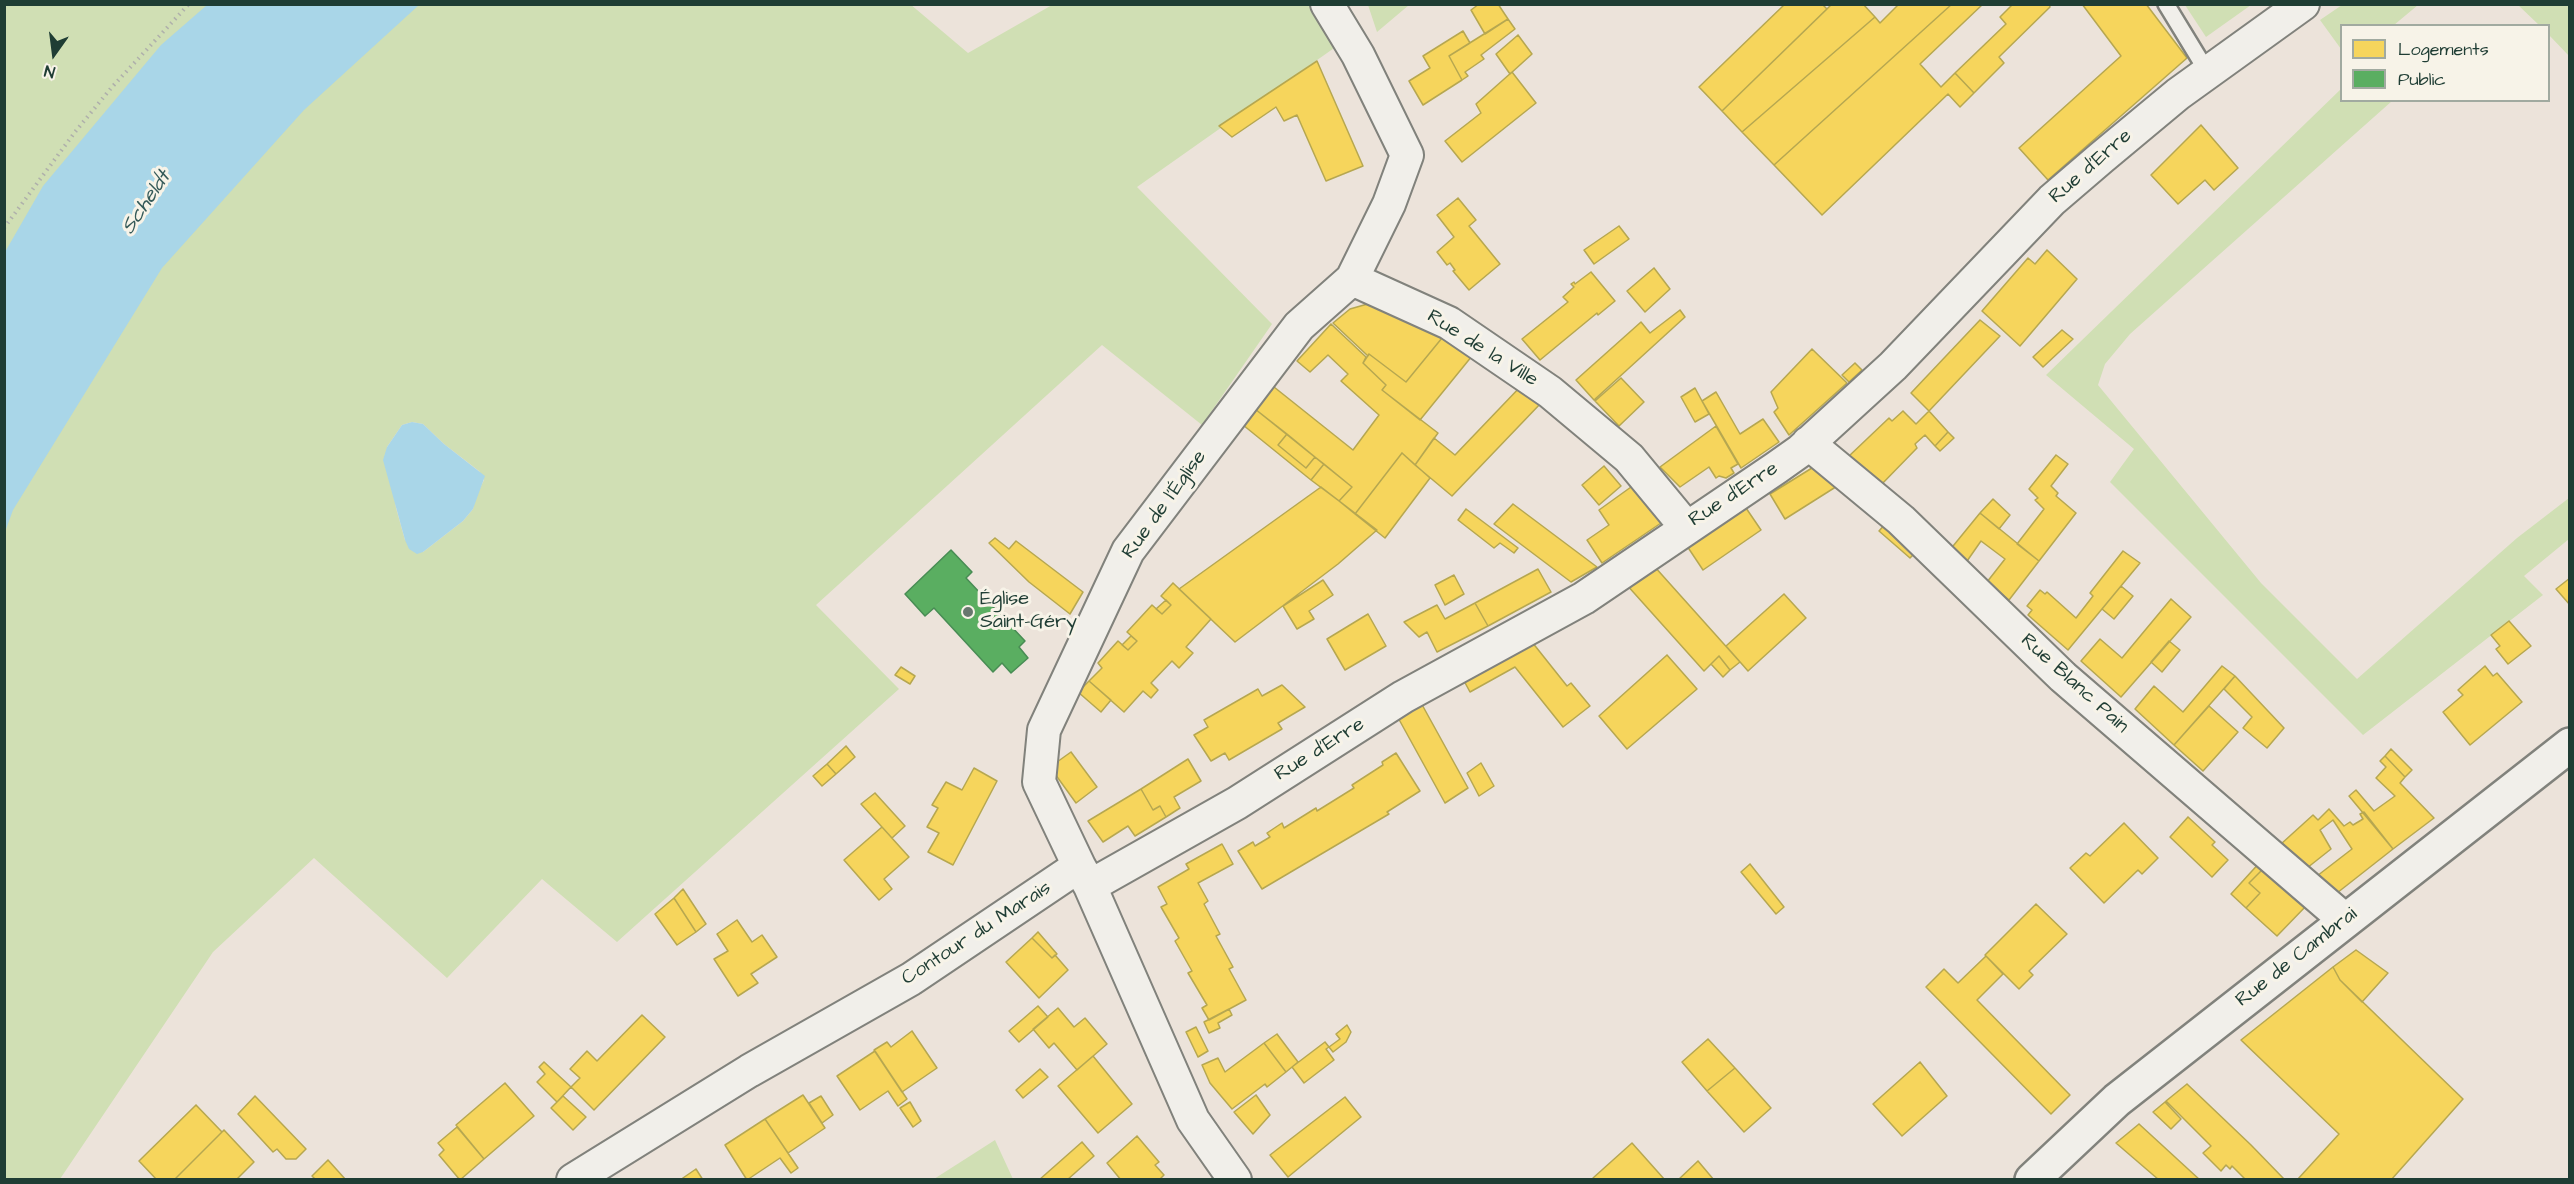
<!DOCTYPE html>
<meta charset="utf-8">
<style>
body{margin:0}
#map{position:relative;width:2574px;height:1184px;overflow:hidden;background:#ece3da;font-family:"Architects Daughter",sans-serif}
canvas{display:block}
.frame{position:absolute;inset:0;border:6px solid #1f3d34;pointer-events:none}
.legend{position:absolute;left:2340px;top:24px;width:210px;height:78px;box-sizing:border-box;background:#f7f3e8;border:2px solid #a1aaa0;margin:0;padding:8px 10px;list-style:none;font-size:18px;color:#1f3d34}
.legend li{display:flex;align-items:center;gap:12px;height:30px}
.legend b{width:30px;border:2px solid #a1aaa0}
.north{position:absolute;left:24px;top:24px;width:60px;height:60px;-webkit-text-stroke:4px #f7f3e8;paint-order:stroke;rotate:194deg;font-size:16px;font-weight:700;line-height:24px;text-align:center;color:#1f3d34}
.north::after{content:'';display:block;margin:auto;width:21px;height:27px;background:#1f3d34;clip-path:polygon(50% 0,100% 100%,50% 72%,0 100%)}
</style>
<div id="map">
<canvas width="2574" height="1184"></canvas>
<div class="frame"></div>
<ul class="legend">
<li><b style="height:16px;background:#f6d55c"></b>Logements</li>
<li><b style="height:16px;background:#5aae61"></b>Public</li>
</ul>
<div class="north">N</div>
</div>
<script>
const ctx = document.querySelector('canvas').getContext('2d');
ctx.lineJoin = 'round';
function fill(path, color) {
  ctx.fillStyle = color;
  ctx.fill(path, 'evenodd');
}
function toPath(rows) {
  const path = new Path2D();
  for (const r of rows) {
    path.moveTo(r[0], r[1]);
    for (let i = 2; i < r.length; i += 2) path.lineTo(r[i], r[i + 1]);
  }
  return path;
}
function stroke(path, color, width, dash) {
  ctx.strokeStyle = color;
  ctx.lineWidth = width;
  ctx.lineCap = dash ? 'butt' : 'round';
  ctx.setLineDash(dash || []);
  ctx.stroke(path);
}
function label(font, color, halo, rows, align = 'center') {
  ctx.font = font + ' "Architects Daughter",sans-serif';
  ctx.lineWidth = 6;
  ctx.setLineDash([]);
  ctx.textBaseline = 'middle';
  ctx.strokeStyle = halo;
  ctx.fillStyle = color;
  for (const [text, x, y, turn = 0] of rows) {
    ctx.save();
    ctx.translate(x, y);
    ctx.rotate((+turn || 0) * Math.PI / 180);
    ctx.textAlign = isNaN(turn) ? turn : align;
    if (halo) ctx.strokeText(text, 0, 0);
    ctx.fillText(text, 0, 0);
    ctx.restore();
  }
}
fill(toPath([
 [910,4,968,53,1052,5,1312,4,1337,46,1137,187,1272,324,1202,425,1102,345,816,605,899,689,617,942,542,879,447,978,314,858,213,952,60,1179,5,1180,4,5],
 [412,422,423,424,444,444,479,471,484,480,475,498,473,509,463,521,423,552,405,540,396,508,387,447,402,425],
 [1368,5,1368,4,1409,5,1377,32],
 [2185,5,2251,5,2206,37],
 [2342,5,2342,4,2418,5,2394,25,2342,26,2341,49,2320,20],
 [2518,5,2569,5,2569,56,2549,35,2548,26,2539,25],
 [2341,89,2342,100,2392,101,2130,334,2105,364,2098,385,2261,583,2357,679,2517,538,2569,498,2569,539,2524,576,2543,595,2363,735,2110,482,2134,449,2046,375],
 [995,1140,1013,1179,934,1179]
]), '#d0dfb4');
fill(toPath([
 [207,5,419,5,304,110,162,268,13,510,5,532,5,252,43,186,161,45],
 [412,422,423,424,444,444,485,476,473,509,463,521,423,552,417,554,409,549,405,540,383,460,387,447,402,425]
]), '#a9d6e8');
const homes = toPath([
 [1479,4,1498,4,1508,19,1485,34,1471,10,1479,4],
 [1785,4,1822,4,1827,9,1722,111,1699,87,1785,4],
 [1832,4,1863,4,1875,17,1742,132,1722,111,1832,4],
 [1899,4,1952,4,1774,165,1742,132,1875,17,1880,23,1899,4],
 [1952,4,1983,4,1920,64,1941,87,1955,73,1974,93,1960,107,1948,94,1822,215,1774,165,1952,4],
 [2013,4,2049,4,2050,7,1999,57,2004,63,1974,93,1955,73,2006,24,2000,17,2013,4],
 [2082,4,2146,4,2187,58,2048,180,2019,148,2121,56,2082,4],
 [1508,19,1515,29,1481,55,1484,59,1465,72,1468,76,1462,80,1449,56,1508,19],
 [1463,31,1470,43,1449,56,1462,80,1423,105,1409,81,1430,68,1423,56,1463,31],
 [1518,35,1532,54,1510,74,1496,54,1518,35],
 [1317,61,1363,166,1326,181,1297,115,1284,121,1276,107,1232,137,1219,126,1317,61],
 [1512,72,1536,103,1462,162,1445,141,1481,113,1476,104,1512,72],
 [2201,125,2238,168,2214,190,2205,180,2178,204,2151,175,2201,125],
 [1458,198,1476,220,1469,226,1500,264,1469,290,1453,271,1455,270,1450,263,1447,265,1437,252,1454,237,1437,215,1458,198],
 [1619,226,1629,239,1594,264,1584,250,1619,226],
 [2047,250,2077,279,2020,346,1982,311,2028,258,2035,264,2047,250],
 [1654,268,1670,289,1645,312,1627,291,1654,268],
 [1591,272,1615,301,1598,315,1597,313,1540,360,1522,339,1568,302,1563,297,1574,287,1571,284,1574,282,1575,284,1591,272],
 [1371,303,1442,338,1406,382,1369,354,1368,356,1333,323,1350,309,1371,303],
 [1680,310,1685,317,1594,400,1576,380,1641,322,1650,333,1680,310],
 [1980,320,2000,336,1929,411,1911,393,1980,320],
 [1331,324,1366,357,1363,363,1386,385,1382,390,1438,433,1415,465,1402,453,1355,514,1339,501,1352,487,1255,409,1274,387,1353,450,1379,415,1341,381,1348,374,1328,355,1310,372,1297,361,1331,324],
 [2062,330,2073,339,2043,367,2033,357,2062,330],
 [1442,338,1472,356,1420,420,1382,390,1386,385,1363,363,1369,354,1406,382,1442,338],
 [1812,349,1847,383,1789,435,1774,412,1778,408,1771,392,1812,349],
 [1855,363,1862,370,1849,382,1842,375,1855,363],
 [1621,378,1644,402,1619,426,1595,401,1621,378],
 [1522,385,1542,402,1452,496,1415,465,1434,438,1455,455,1522,385],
 [1695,388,1709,414,1695,422,1681,397,1695,388],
 [1716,392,1740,434,1763,419,1779,442,1741,468,1702,401,1716,392],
 [1255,409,1287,434,1278,445,1306,468,1315,457,1324,464,1311,480,1243,425,1255,409],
 [1903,411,1916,424,1929,411,1948,432,1935,446,1925,435,1915,444,1917,448,1879,487,1848,457,1889,418,1892,421,1903,411],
 [1716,426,1738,464,1731,468,1734,473,1726,478,1719,476,1716,478,1709,467,1680,487,1660,467,1716,426],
 [1948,432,1954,438,1940,451,1935,446,1948,432],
 [1287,434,1315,457,1306,468,1278,445,1287,434],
 [1402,453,1430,478,1385,538,1355,514,1402,453],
 [2056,455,2068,464,2051,486,2058,493,2056,496,2076,513,2039,561,2017,544,2044,509,2035,500,2038,498,2029,489,2056,455],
 [1820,463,1842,483,1785,519,1770,494,1820,463],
 [1324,464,1352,487,1339,501,1311,480,1324,464],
 [1604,466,1621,486,1599,505,1582,485,1604,466],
 [1638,482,1664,521,1602,563,1587,540,1609,525,1599,510,1638,482],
 [1321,487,1377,530,1338,564,1235,642,1179,589,1321,487],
 [1993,499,2010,515,1999,529,1980,513,1993,499],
 [1513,504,1597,567,1571,582,1494,524,1513,504],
 [1746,508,1761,530,1703,570,1687,546,1746,508],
 [1466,509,1518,548,1514,553,1500,543,1494,548,1458,520,1466,509],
 [1980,513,2039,561,2009,600,1987,582,2005,559,1981,541,1965,564,1949,551,1980,513],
 [1886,523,1917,551,1910,558,1879,531,1886,523],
 [995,538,1009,549,1016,541,1083,592,1070,614,1029,582,989,543,995,538],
 [2123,551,2140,563,2068,650,2028,615,2032,610,2027,606,2040,590,2045,594,2047,592,2076,618,2093,596,2090,593,2123,551],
 [1654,566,1740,662,1730,670,1719,656,1704,671,1626,584,1654,566],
 [1538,569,1551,592,1488,626,1475,603,1538,569],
 [1454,575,1464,594,1445,605,1435,585,1454,575],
 [2570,578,2570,605,2556,589,2570,578],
 [1323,580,1333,595,1309,611,1314,619,1297,629,1283,606,1323,580],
 [1173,583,1211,619,1186,647,1193,653,1179,668,1172,661,1151,683,1158,690,1151,698,1143,691,1124,712,1089,681,1102,668,1098,663,1118,641,1128,650,1137,641,1127,632,1152,605,1162,614,1171,605,1161,596,1173,583],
 [2121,586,2133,596,2114,619,2102,609,2121,586],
 [1784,594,1806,618,1748,671,1726,646,1784,594],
 [2171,599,2191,617,2121,697,2081,661,2100,639,2122,658,2171,599],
 [1166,600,1171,605,1162,614,1156,609,1166,600],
 [1475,603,1488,626,1437,652,1427,632,1419,637,1404,622,1437,605,1445,619,1475,603],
 [1368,614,1386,646,1345,670,1327,639,1368,614],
 [2509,621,2531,646,2508,664,2496,649,2500,646,2491,635,2509,621],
 [1131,636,1137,641,1128,650,1122,645,1131,636],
 [2169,641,2180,650,2162,672,2151,662,2169,641],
 [1532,642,1567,686,1571,683,1590,706,1563,727,1515,667,1470,692,1463,679,1532,642],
 [1667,655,1697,689,1627,749,1599,716,1667,655],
 [1719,656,1730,670,1723,677,1711,664,1719,656],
 [2222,666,2235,676,2174,745,2135,709,2154,686,2183,712,2222,666],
 [2485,666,2493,676,2497,673,2522,702,2470,745,2443,712,2463,695,2458,690,2485,666],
 [901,667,915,676,910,684,895,675,901,667],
 [2235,676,2284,728,2267,748,2243,728,2252,717,2224,689,2235,676],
 [1089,681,1111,700,1101,712,1078,692,1089,681],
 [1282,685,1305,707,1278,723,1282,729,1229,760,1225,753,1211,761,1194,735,1208,727,1204,720,1258,689,1262,696,1282,685],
 [1420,701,1468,788,1445,803,1396,714,1420,701],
 [2209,706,2238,732,2203,771,2174,745,2209,706],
 [846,746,855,757,836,774,827,764,846,746],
 [2391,749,2412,770,2405,777,2385,756,2391,749],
 [1071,752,1097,787,1076,803,1050,767,1071,752],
 [1396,753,1420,791,1387,812,1389,814,1262,889,1238,851,1253,842,1255,846,1270,837,1267,833,1282,823,1284,828,1316,808,1317,811,1354,788,1352,785,1383,765,1382,762,1396,753],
 [2385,756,2405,777,2400,783,2434,818,2393,849,2349,796,2356,790,2374,811,2395,796,2376,778,2386,767,2380,761,2385,756],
 [1188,759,1201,781,1174,797,1180,808,1166,817,1160,806,1153,810,1141,789,1188,759],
 [1481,763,1494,786,1479,796,1467,773,1481,763],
 [827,764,836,774,822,786,813,776,827,764],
 [974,768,997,781,953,865,928,852,939,833,927,827,938,808,932,805,946,782,962,790,974,768],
 [1141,789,1153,810,1160,806,1166,817,1135,836,1128,826,1103,842,1088,821,1141,789],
 [875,793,905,826,892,838,861,804,875,793],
 [2329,809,2344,826,2350,822,2353,825,2363,819,2360,814,2364,812,2393,849,2337,893,2317,876,2352,849,2333,820,2320,830,2331,849,2307,868,2281,844,2313,815,2318,820,2329,809],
 [2188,817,2215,842,2212,845,2228,860,2212,877,2170,837,2188,817],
 [2124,823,2158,858,2142,874,2138,870,2104,903,2070,868,2086,853,2090,856,2124,823],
 [882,827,909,857,884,879,892,889,879,900,844,860,882,827],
 [1222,844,1233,864,1198,883,1208,901,1204,904,1220,934,1216,936,1233,967,1229,969,1246,1000,1209,1020,1202,1008,1207,1005,1188,973,1192,971,1175,941,1179,938,1161,907,1167,904,1158,887,1189,869,1186,864,1222,844],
 [2262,860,2267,865,2249,883,2260,893,2246,908,2231,894,2262,860],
 [1750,864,1784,907,1776,914,1741,872,1750,864],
 [2267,865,2308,904,2277,936,2246,908,2260,893,2249,883,2267,865],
 [683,889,706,924,696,932,674,898,683,889],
 [674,898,696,932,677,945,655,914,674,898],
 [2036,904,2067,934,2029,971,2033,975,2019,989,1985,955,2036,904],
 [737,920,752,942,762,935,777,957,751,974,758,983,738,996,714,959,728,951,717,934,737,920],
 [1038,932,1057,954,1052,958,1032,938,1038,932],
 [1032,938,1052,958,1055,955,1068,970,1039,998,1006,962,1032,938],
 [2356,950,2388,973,2362,1002,2340,980,2333,967,2356,950],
 [1986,956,2003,974,1977,1000,2070,1095,2051,1114,1926,987,1944,969,1958,983,1986,956],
 [2333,967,2340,980,2463,1099,2391,1180,2297,1180,2339,1134,2241,1040,2333,967],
 [1038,1006,1048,1017,1019,1042,1009,1031,1038,1006],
 [1058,1008,1074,1027,1085,1018,1107,1044,1077,1070,1054,1043,1049,1048,1033,1029,1058,1008],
 [1229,1009,1232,1015,1218,1023,1220,1028,1209,1033,1204,1022,1229,1009],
 [642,1015,665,1037,594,1110,571,1087,580,1078,570,1069,587,1051,597,1061,642,1015],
 [1347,1025,1351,1032,1346,1042,1333,1052,1329,1047,1340,1039,1336,1034,1347,1025],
 [1196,1027,1208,1051,1198,1057,1186,1032,1196,1027],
 [912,1031,937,1068,902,1092,874,1050,887,1042,891,1047,912,1031],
 [1277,1034,1298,1062,1286,1072,1264,1043,1277,1034],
 [1708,1039,1735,1068,1707,1091,1682,1062,1708,1039],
 [1325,1042,1329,1047,1326,1049,1334,1060,1304,1083,1292,1067,1325,1042],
 [1264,1043,1286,1072,1267,1087,1265,1084,1232,1109,1210,1083,1202,1065,1218,1058,1225,1072,1264,1043],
 [875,1051,907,1099,898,1106,888,1091,860,1110,837,1076,875,1051],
 [1093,1056,1132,1104,1098,1133,1058,1086,1093,1056],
 [544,1062,571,1087,557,1102,537,1082,545,1074,539,1067,544,1062],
 [1920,1062,1947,1096,1902,1136,1873,1104,1920,1062],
 [1735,1068,1771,1108,1744,1132,1707,1091,1735,1068],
 [1040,1069,1048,1077,1023,1098,1016,1090,1040,1069],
 [505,1083,534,1116,484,1159,456,1125,505,1083],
 [2187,1084,2251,1145,2285,1180,2246,1180,2232,1166,2230,1169,2226,1165,2221,1171,2203,1153,2211,1146,2166,1101,2187,1084],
 [803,1095,825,1128,788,1153,765,1119,803,1095],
 [1256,1095,1270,1115,1253,1134,1234,1112,1256,1095],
 [255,1096,306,1149,296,1159,286,1159,277,1149,273,1152,238,1114,255,1096],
 [563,1096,586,1117,573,1130,551,1108,563,1096],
 [821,1096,833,1115,822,1123,809,1103,821,1096],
 [1345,1097,1361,1117,1288,1177,1270,1155,1345,1097],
 [910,1102,921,1121,913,1127,900,1108,910,1102],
 [2165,1102,2181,1119,2171,1129,2153,1112,2165,1102],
 [196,1105,222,1132,174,1180,157,1180,139,1161,196,1105],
 [765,1119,798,1168,791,1173,780,1158,747,1180,725,1145,765,1119],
 [2139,1124,2200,1180,2159,1180,2116,1143,2139,1124],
 [457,1127,484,1159,460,1180,439,1155,444,1150,438,1143,457,1127],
 [224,1130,254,1162,236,1180,174,1180,224,1130],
 [1137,1136,1159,1162,1155,1165,1164,1175,1159,1180,1121,1180,1107,1163,1137,1136],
 [1082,1142,1094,1156,1067,1180,1039,1180,1082,1142],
 [1632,1143,1665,1180,1594,1180,1593,1178,1632,1143],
 [328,1160,346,1180,316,1180,312,1176,328,1160],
 [1698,1161,1714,1180,1678,1180,1698,1161],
 [696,1169,703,1180,680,1180,696,1169]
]);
fill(homes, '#f6d55c');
stroke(homes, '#b6a750', 1.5);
const public = toPath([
 [951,550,972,572,966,578,1025,641,1019,647,1028,658,1011,673,1002,663,993,672,934,608,925,616,905,594,951,550]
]);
fill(public, '#5aae61');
stroke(public, '#488c54', 1.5);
const service = toPath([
 [2166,4,2208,73]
]);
const minor = toPath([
 [1327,4,1358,55,1407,155,1389,204,1352,279,1449,323,1550,392,1629,458,1686,527],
 [1808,443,1901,520,2063,677,2345,920],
 [1079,866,1039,782,1044,730,1128,551,1299,326,1352,279],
 [1090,886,1237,803,1403,697,1584,598,1776,468,1800,451,1893,366,2052,200,2101,158,2178,94,2303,4],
 [573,1180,749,1071,911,979,1079,866,1090,886,1193,1120,1235,1180]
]);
const tertiary = toPath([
 [2032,1180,2117,1100,2570,745]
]);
stroke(service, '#81827c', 20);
stroke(minor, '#81827c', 36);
stroke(tertiary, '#81827c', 38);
stroke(toPath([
 [4,228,75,132,112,87,189,4]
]), '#afb0ab', 4, [1.5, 4.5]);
stroke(service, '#f1efea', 15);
stroke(minor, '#f1efea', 32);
stroke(tertiary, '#f1efea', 33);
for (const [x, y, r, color] of [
 [968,612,6,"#67776e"]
]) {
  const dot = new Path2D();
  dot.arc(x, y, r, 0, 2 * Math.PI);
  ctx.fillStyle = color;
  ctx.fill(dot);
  stroke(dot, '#f7f3e8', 2);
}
label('20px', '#1f3d34', '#f7f3e8', [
 ["Rue d'Erre",2091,167,-41],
 ["Rue de la Ville",1482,349,32],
 ["Rue d'Erre",1734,495,-33],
 ["Rue de l'Église",1165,505,-54],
 ["Rue Blanc Pain",2074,684,42],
 ["Rue d'Erre",1320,750,-32],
 ["Contour du Marais",977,934,-33],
 ["Rue de Cambrai",2297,958,-38]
]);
label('20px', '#1f3d34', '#f7f3e8', [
 ["Église",980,600],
 ["Saint-Géry",980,623]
], 'left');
label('italic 21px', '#355a59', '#f7f3e8', [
 ["Scheldt",147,203,-56]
]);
</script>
